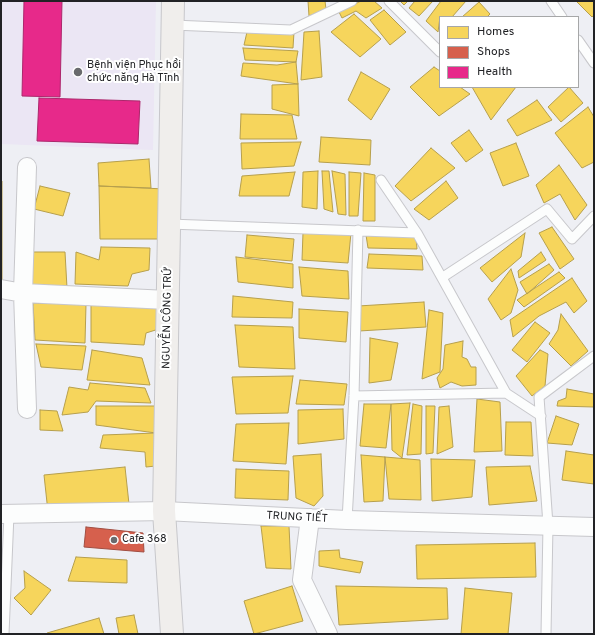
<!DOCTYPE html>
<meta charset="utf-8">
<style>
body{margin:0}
#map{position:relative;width:595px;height:635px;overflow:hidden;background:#eeeff4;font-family:Overpass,sans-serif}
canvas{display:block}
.frame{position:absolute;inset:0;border:2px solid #212225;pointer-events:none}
.legend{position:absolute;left:439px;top:16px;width:140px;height:72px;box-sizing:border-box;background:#fff;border:1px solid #a6a7a8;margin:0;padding:5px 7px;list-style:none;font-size:12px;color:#212225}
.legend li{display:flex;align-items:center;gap:8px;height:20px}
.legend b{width:20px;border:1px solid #a6a7a8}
</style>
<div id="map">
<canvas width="595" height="635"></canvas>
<div class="frame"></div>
<ul class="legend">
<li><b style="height:11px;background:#f6d55c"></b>Homes</li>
<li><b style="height:11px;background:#d6604d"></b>Shops</li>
<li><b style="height:11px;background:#e7298a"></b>Health</li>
</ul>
</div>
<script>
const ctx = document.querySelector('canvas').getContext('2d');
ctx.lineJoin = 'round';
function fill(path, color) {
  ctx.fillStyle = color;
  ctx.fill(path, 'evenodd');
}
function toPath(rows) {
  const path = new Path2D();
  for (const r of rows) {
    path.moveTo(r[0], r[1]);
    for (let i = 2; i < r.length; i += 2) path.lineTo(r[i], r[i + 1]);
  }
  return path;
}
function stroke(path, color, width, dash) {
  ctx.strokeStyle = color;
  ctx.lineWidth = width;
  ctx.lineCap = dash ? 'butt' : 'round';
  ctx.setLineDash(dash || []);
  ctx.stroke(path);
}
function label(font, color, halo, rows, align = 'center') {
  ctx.font = font + ' Overpass,sans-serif';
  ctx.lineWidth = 4;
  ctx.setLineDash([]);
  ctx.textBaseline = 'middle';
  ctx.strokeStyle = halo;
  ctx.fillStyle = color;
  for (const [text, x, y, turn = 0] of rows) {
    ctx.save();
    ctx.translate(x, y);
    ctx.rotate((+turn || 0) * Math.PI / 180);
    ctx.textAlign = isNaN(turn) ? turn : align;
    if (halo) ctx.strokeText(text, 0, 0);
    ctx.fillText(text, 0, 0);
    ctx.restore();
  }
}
fill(toPath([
 [1,1,156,1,153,150,1,144]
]), '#ebe6f4');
const homes = toPath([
 [308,1,325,1,326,9,309,16,308,1],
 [361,1,374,1,382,8,366,18,356,11,342,18,339,12,361,1],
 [400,1,408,1,404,5,400,1],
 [415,1,433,1,419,16,409,8,415,1],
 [441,1,466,1,452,17,440,17,438,32,426,21,441,1],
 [576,1,594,1,594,15,592,17,576,1],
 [479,2,490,14,487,17,462,17,479,2],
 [384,10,406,32,390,45,370,20,384,10],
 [354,14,381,39,360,57,331,32,354,14],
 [319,31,322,77,301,80,304,32,319,31],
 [247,32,294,32,293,48,244,45,247,32],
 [243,48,298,51,296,62,245,60,243,48],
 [296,62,298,84,241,76,243,63,277,65,296,62],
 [434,67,440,71,440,87,460,87,470,94,439,116,410,87,434,67],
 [361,72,390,89,371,120,348,100,361,72],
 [298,84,299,116,272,109,272,85,298,84],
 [472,87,516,87,491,120,472,87],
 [569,87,583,103,561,122,548,107,569,87],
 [537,100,552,120,517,136,507,120,537,100],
 [588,107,594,117,594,162,582,168,555,133,588,107],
 [241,114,292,115,297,139,240,139,241,114],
 [469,130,483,150,466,162,451,143,469,130],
 [321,137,371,140,370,165,319,162,321,137],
 [301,142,294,166,242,169,241,143,301,142],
 [516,143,529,176,503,186,490,153,516,143],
 [431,148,455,168,411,201,395,186,431,148],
 [149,159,151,188,99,186,98,163,149,159],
 [559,165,587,205,575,220,560,194,544,203,536,185,559,165],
 [318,171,317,209,302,207,303,172,318,171],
 [322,171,329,171,333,212,324,209,322,171],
 [332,171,345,174,346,215,338,214,332,171],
 [295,172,289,196,239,196,242,176,295,172],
 [349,172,361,173,358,216,349,216,349,172],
 [364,173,375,175,375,221,363,221,364,173],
 [1,180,2,181,2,290,1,290,1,180],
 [446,181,458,198,429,220,414,209,446,181],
 [40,186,70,193,63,216,34,209,40,186],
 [99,186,165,189,159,239,100,239,99,186],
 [552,227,574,259,560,269,539,233,552,227],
 [303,233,351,233,348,263,302,260,303,233],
 [525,233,521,257,492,282,480,268,525,233],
 [247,235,294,239,292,261,245,257,247,235],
 [366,235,416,237,417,249,368,248,366,235],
 [101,247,150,248,149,270,132,274,128,286,75,284,76,252,99,260,101,247],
 [32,252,65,252,67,288,30,287,32,252],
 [541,252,546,260,519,278,518,271,541,252],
 [369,254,422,256,423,270,367,268,369,254],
 [236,257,293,264,293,288,238,282,236,257],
 [549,264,554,270,527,294,520,282,549,264],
 [299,267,348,271,349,299,302,296,299,267],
 [511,269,518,290,511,313,501,320,488,299,511,269],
 [559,272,565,278,524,307,517,300,559,272],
 [572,278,587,301,574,313,566,302,539,316,513,337,510,320,572,278],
 [233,296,293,302,292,318,232,317,233,296],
 [424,302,426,327,359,331,358,306,424,302],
 [33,303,86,304,85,343,35,340,33,303],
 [91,305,162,307,162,328,146,333,144,345,91,342,91,305],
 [299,309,348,312,346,342,299,338,299,309],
 [429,310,443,313,440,372,422,379,429,310],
 [561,314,588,351,571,366,549,344,558,330,561,314],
 [535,322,550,333,527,362,512,350,535,322],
 [235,325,293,327,295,369,239,367,235,325],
 [370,338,398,343,391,380,369,383,370,338],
 [463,341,462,357,467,359,471,367,476,367,476,385,462,386,451,382,440,388,437,378,443,369,445,345,463,341],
 [36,344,86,346,82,370,41,367,36,344],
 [92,350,142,358,150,385,87,380,92,350],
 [540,350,548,354,545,386,532,396,516,376,540,350],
 [293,376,288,413,236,414,232,377,293,376],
 [300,380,347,384,344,405,296,404,300,380],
 [90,383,145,388,151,403,96,401,88,412,62,415,69,387,88,390,90,383],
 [567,389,594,394,594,407,557,406,558,401,566,398,567,389],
 [477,399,500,402,502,451,474,452,477,399],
 [410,403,402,458,392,450,391,404,410,403],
 [364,404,391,404,386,448,360,446,364,404],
 [413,404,422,406,421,454,407,455,413,404],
 [96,406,157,406,156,433,96,425,96,406],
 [426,406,435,406,433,453,426,454,426,406],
 [449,406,453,447,437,454,439,407,449,406],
 [343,409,344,439,298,444,298,410,343,409],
 [40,410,57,411,63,431,40,430,40,410],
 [556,416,579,424,572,445,547,443,556,416],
 [506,422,531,422,533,456,505,455,506,422],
 [289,423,286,464,233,461,236,424,289,423],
 [156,433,156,466,146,467,145,452,100,448,103,435,156,433],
 [566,451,594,455,594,484,562,480,566,451],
 [321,454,323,496,314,506,296,498,293,456,321,454],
 [361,455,385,457,383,501,364,502,361,455],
 [385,457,420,460,421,500,389,499,385,457],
 [431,459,475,460,472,497,432,501,431,459],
 [530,466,537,501,489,505,486,467,530,466],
 [125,467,129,504,48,512,44,475,125,467],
 [236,469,289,471,288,500,235,498,236,469],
 [261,526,289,526,291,569,266,568,261,526],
 [535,543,536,577,417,579,416,545,535,543],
 [339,550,340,558,363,562,360,573,319,566,319,551,339,550],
 [76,557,127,560,127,583,68,581,76,557],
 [24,571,51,590,31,615,14,598,25,588,24,571],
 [292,586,303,621,254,634,244,601,292,586],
 [336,586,447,588,448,619,339,625,336,586],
 [465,588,512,593,508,634,461,634,465,588],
 [134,615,138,634,119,634,116,618,134,615],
 [99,618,104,634,48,634,47,633,99,618]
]);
fill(homes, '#f6d55c');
stroke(homes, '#b69f4c', 1);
const shops = toPath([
 [86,527,143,533,144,552,84,547,86,527]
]);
fill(shops, '#d6604d');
stroke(shops, '#a04d41', 1);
const health = toPath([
 [24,1,62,1,60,97,22,96,24,1],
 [39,98,140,101,138,144,37,141,39,98]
]);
fill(health, '#e7298a');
stroke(health, '#ac276c', 1);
const lane = toPath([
 [389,1,440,52],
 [551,1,562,17],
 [173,25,291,30,352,1],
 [578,40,594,63],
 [381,180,417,233,506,393],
 [169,224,417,233],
 [443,277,547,209,572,239,594,216],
 [354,396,506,393,541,416],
 [347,520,354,396,358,230],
 [4,634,9,514],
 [546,634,548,525,539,397,594,356]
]);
const street = toPath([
 [27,167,23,293,27,409],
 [1,289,23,293,168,300],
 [1,514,164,511,347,520,594,527],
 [310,518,302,580,328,634]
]);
const secondary = toPath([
 [172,634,164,511,173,1]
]);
stroke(lane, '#c7c7cb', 11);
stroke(street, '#c7c7cb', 20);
stroke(secondary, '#c7c7cb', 24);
stroke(lane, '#fcfdfd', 9);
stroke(street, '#fcfdfd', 18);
stroke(secondary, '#f0eeec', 22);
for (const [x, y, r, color] of [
 [78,72,5,"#696a6d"],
 [114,540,4,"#696a6d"]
]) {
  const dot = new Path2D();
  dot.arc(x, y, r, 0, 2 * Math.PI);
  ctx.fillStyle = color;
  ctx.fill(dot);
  stroke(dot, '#fff', 1.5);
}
label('11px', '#212225', '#fff', [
 ["Bệnh viện Phục hồi",87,66],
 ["chức năng Hà Tĩnh",87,79],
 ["Cafe 368",122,540]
], 'left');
label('11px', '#212225', '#fff', [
 ["NGUYỄN CÔNG TRỨ",168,318,-89],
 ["TRUNG TIẾT",297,518,3]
]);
</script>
